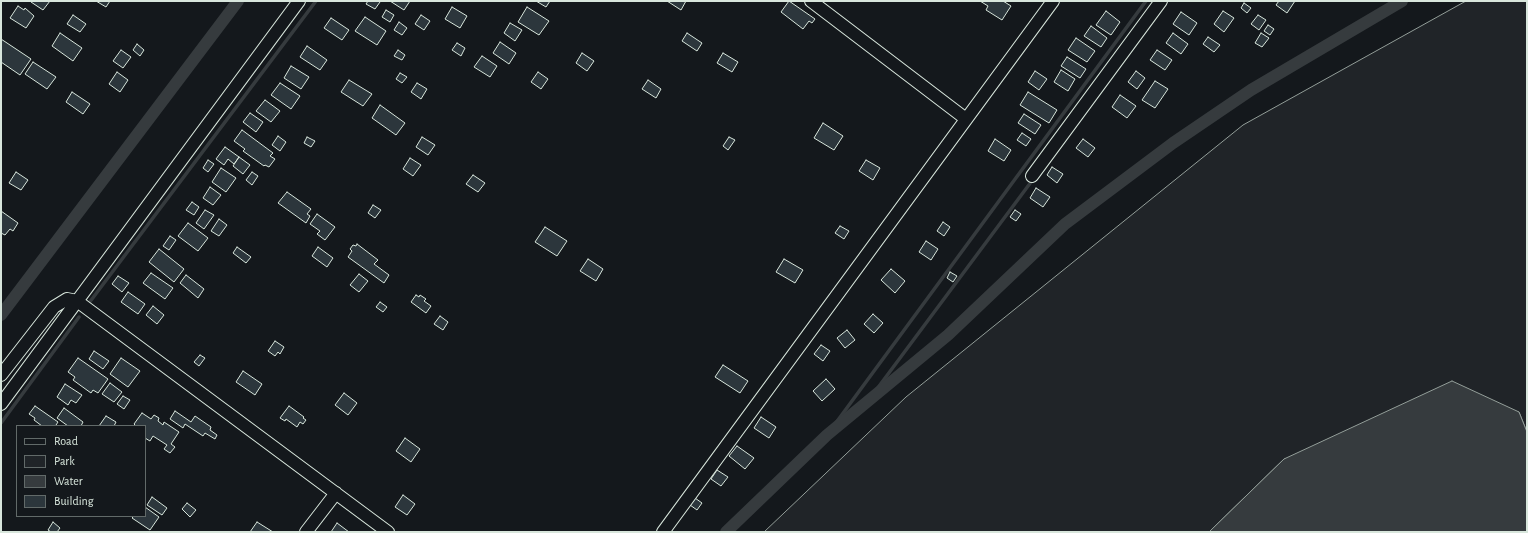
<!DOCTYPE html>
<style>
body{margin:0}
#map{position:relative;width:1528px;height:533px;overflow:hidden;background:#14181c;font-family:"Alegreya Sans",sans-serif}
canvas{display:block}
.frame{position:absolute;inset:0;border:2px solid #d8e6dc;pointer-events:none}
.legend{position:absolute;left:16px;top:425px;width:130px;height:92px;box-sizing:border-box;background:#14181c;border:1px solid #626a69;margin:0;padding:5px 7px;list-style:none;font-size:12px;color:#d8e6dc}
.legend li{display:flex;align-items:center;gap:8px;height:20px}
.legend b{width:20px;border:1px solid #626a69}
</style>
<div id="map">
<canvas width="1528" height="533"></canvas>
<div class="frame"></div>
<ul class="legend">
<li><b style="height:5px;background:#14181c"></b>Road</li>
<li><b style="height:11px;background:#202428"></b>Park</li>
<li><b style="height:11px;background:#363b3e"></b>Water</li>
<li><b style="height:11px;background:#2c363c"></b>Building</li>
</ul>
</div>
<script>
const ctx = document.querySelector('canvas').getContext('2d');
ctx.lineJoin = 'round';
function fill(path, color) {
  ctx.fillStyle = color;
  ctx.fill(path, 'evenodd');
}
function toPath(rows) {
  const path = new Path2D();
  for (const r of rows) {
    path.moveTo(r[0], r[1]);
    for (let i = 2; i < r.length; i += 2) path.lineTo(r[i], r[i + 1]);
  }
  return path;
}
function stroke(path, color, width, dash) {
  ctx.strokeStyle = color;
  ctx.lineWidth = width;
  ctx.lineCap = dash ? 'butt' : 'round';
  ctx.setLineDash(dash || []);
  ctx.stroke(path);
}
const green = toPath([
 [1466,1,1527,1,1527,432,1519,412,1284,459,1209,532,764,532,906,397,1243,125,1466,1]
]);
fill(green, '#202428');
stroke(green, '#939e99', 1);
const water = toPath([
 [1452,381,1519,412,1527,432,1527,532,1209,532,1284,459,1452,381]
]);
fill(water, '#363b3e');
stroke(water, '#939e99', 1);
stroke(toPath([
 [89,303,316,1],
 [868,401,1034,178],
 [1,423,79,317],
 [827,435,1146,1]
]), '#363b3e', 3.5);
stroke(toPath([
 [1,315,238,1],
 [726,532,827,435,948,335,1065,224,1173,143,1251,90,1402,1]
]), '#363b3e', 12);
const building = toPath([
 [32,1,50,1,43,10,31,2,32,1],
 [96,1,110,1,106,7,96,1],
 [368,1,379,1,380,2,375,9,366,4,368,1],
 [390,1,410,1,404,10,390,1],
 [536,1,550,1,546,7,536,1],
 [667,1,686,1,681,10,667,1],
 [789,1,815,19,812,23,809,21,803,29,781,12,789,1],
 [980,1,1003,1,1011,6,1002,20,986,10,988,6,980,1],
 [1279,1,1295,1,1287,13,1276,5,1279,1],
 [1244,3,1251,8,1247,13,1241,8,1244,3],
 [18,6,24,10,25,8,34,16,26,28,10,18,18,6],
 [452,7,467,16,460,28,445,19,452,7],
 [527,7,549,21,539,35,518,22,527,7],
 [386,10,394,15,390,22,382,17,386,10],
 [1106,11,1120,22,1111,35,1096,25,1106,11],
 [1223,11,1234,18,1224,32,1214,24,1223,11],
 [1181,12,1197,23,1189,35,1173,24,1181,12],
 [73,15,86,24,80,32,67,24,73,15],
 [421,15,430,21,424,30,415,24,421,15],
 [1258,15,1266,20,1259,30,1251,24,1258,15],
 [365,17,386,31,377,45,355,31,365,17],
 [331,18,349,30,342,40,324,28,331,18],
 [399,22,407,28,402,35,394,30,399,22],
 [510,23,522,30,515,41,504,33,510,23],
 [1268,25,1274,29,1270,35,1264,31,1268,25],
 [1091,26,1107,38,1101,47,1084,36,1091,26],
 [60,33,82,48,73,61,52,46,60,33],
 [687,33,702,43,697,51,682,41,687,33],
 [1173,33,1188,44,1181,54,1166,43,1173,33],
 [1261,33,1269,38,1262,47,1255,43,1261,33],
 [1208,37,1220,45,1214,52,1203,44,1208,37],
 [1076,38,1095,51,1087,62,1068,50,1076,38],
 [1,39,31,59,20,75,1,62,1,39],
 [500,42,516,53,509,64,493,53,500,42],
 [457,43,465,48,461,56,452,50,457,43],
 [137,44,144,50,140,56,133,50,137,44],
 [307,46,327,60,320,70,300,57,307,46],
 [121,50,131,57,123,68,113,61,121,50],
 [398,50,405,55,402,60,394,56,398,50],
 [1157,50,1172,60,1165,70,1150,60,1157,50],
 [582,53,594,61,587,71,576,63,582,53],
 [723,53,738,62,732,72,717,63,723,53],
 [482,56,497,66,490,77,474,67,482,56],
 [1067,57,1086,69,1080,78,1061,66,1067,57],
 [33,62,56,77,47,89,25,74,33,62],
 [291,66,309,77,301,89,284,78,291,66],
 [1061,70,1075,79,1068,91,1054,82,1061,70],
 [1035,71,1047,79,1039,90,1028,82,1035,71],
 [1136,71,1145,78,1137,89,1128,82,1136,71],
 [117,72,128,80,120,92,109,84,117,72],
 [538,72,548,79,541,89,531,82,538,72],
 [400,73,407,77,402,83,396,79,400,73],
 [349,80,372,94,363,106,341,92,349,80],
 [648,80,661,89,656,98,642,89,648,80],
 [1155,81,1168,89,1155,108,1142,100,1155,81],
 [280,83,300,96,291,109,271,95,280,83],
 [417,83,427,89,421,99,411,92,417,83],
 [72,92,90,104,83,114,66,102,72,92],
 [1028,92,1057,110,1049,123,1020,105,1028,92],
 [1120,95,1136,106,1127,118,1112,107,1120,95],
 [265,100,280,111,271,122,256,111,265,100],
 [380,105,405,123,396,135,372,118,380,105],
 [250,113,263,122,256,132,243,122,250,113],
 [1024,114,1041,125,1035,134,1018,123,1024,114],
 [823,123,843,136,834,150,814,138,823,123],
 [242,130,273,153,270,156,275,159,269,167,265,165,264,166,243,151,245,149,234,141,242,130],
 [1022,133,1031,139,1026,146,1017,140,1022,133],
 [278,136,286,142,280,151,272,145,278,136],
 [307,137,315,141,311,147,304,143,307,137],
 [422,137,435,145,428,155,416,147,422,137],
 [729,137,735,140,728,150,723,146,729,137],
 [995,139,1011,150,1004,161,988,151,995,139],
 [1083,139,1095,148,1088,157,1076,148,1083,139],
 [225,147,239,157,234,164,228,159,224,165,216,159,225,147],
 [239,157,250,165,243,174,233,166,239,157],
 [410,158,421,165,413,176,403,169,410,158],
 [208,160,214,164,208,172,203,168,208,160],
 [866,160,880,168,873,180,859,171,866,160],
 [1052,167,1063,174,1057,183,1047,175,1052,167],
 [221,168,236,178,226,192,212,182,221,168],
 [16,172,28,180,21,190,9,183,16,172],
 [252,172,258,176,252,185,246,180,252,172],
 [473,175,485,183,478,192,466,184,473,175],
 [210,187,221,195,213,205,203,198,210,187],
 [1036,188,1050,197,1043,207,1030,198,1036,188],
 [287,192,311,209,307,214,310,216,306,223,278,203,287,192],
 [192,202,199,207,194,215,186,210,192,202],
 [373,205,381,210,375,218,368,213,373,205],
 [205,210,214,215,204,229,196,223,205,210],
 [1015,210,1021,214,1016,221,1010,217,1015,210],
 [1,211,18,223,13,231,10,229,5,235,1,233,1,211],
 [317,214,335,227,325,240,317,234,320,231,310,224,317,214],
 [219,219,227,225,219,236,211,231,219,219],
 [943,222,950,227,944,236,937,231,943,222],
 [188,223,208,238,198,251,178,236,188,223],
 [840,226,849,231,844,239,835,233,840,226],
 [545,227,567,241,557,256,535,242,545,227],
 [170,236,176,240,169,250,163,246,170,236],
 [926,241,938,249,931,260,919,252,926,241],
 [357,244,378,260,374,264,389,275,384,283,348,257,352,251,350,249,353,245,356,246,357,244],
 [237,247,251,257,246,263,233,253,237,247],
 [318,247,333,258,327,267,312,256,318,247],
 [159,249,184,269,174,282,149,262,159,249],
 [588,259,603,269,596,281,580,271,588,259],
 [784,259,803,270,795,283,776,272,784,259],
 [891,269,905,281,895,293,881,280,891,269],
 [950,272,957,276,953,282,947,278,950,272],
 [151,273,173,288,165,299,143,283,151,273],
 [359,274,368,281,359,292,350,285,359,274],
 [186,275,204,289,198,298,180,283,186,275],
 [118,276,129,283,122,292,112,284,118,276],
 [128,292,145,304,138,314,121,302,128,292],
 [416,295,419,297,420,295,426,299,424,301,431,306,426,313,411,302,416,295],
 [380,302,387,307,383,312,376,307,380,302],
 [153,306,164,315,157,324,146,315,153,306],
 [873,314,883,323,874,333,864,324,873,314],
 [440,316,448,322,443,330,434,324,440,316],
 [847,330,855,340,845,348,837,338,847,330],
 [275,341,284,347,280,354,278,352,275,356,268,351,275,341],
 [821,345,830,351,823,361,814,354,821,345],
 [94,351,109,361,103,369,89,359,94,351],
 [200,355,205,358,199,366,194,362,200,355],
 [78,358,108,379,98,393,93,390,91,393,73,380,75,377,68,372,78,358],
 [121,358,140,371,128,387,110,374,121,358],
 [723,365,748,381,740,393,715,377,723,365],
 [243,371,262,384,255,395,236,382,243,371],
 [826,379,835,389,822,401,813,391,826,379],
 [110,383,122,392,114,402,102,394,110,383],
 [65,384,82,395,76,403,71,400,68,405,57,397,65,384],
 [344,393,357,403,348,415,335,405,344,393],
 [123,396,130,400,124,409,117,404,123,396],
 [35,406,58,422,56,425,58,426,42,426,34,420,35,418,29,414,35,406],
 [289,406,304,417,303,418,306,420,303,424,300,422,297,427,286,419,285,421,280,418,289,406],
 [64,408,83,422,81,426,68,426,57,418,64,408],
 [175,411,191,422,195,416,211,427,210,430,217,435,215,439,205,433,203,436,185,424,183,428,170,419,175,411],
 [142,413,151,419,154,415,159,418,158,421,163,425,164,422,179,432,171,444,175,447,170,453,164,449,167,445,153,436,150,441,145,438,145,426,136,426,134,424,142,413],
 [106,416,116,422,114,426,99,426,106,416],
 [761,417,776,427,769,438,754,428,761,417],
 [405,438,420,449,411,462,396,451,405,438],
 [737,446,754,458,745,469,729,456,737,446],
 [717,470,728,477,721,486,711,479,717,470],
 [403,495,415,504,407,515,395,507,403,495],
 [152,497,167,508,162,515,147,505,152,497],
 [695,498,702,503,697,510,690,505,695,498],
 [187,503,196,510,190,517,182,509,187,503],
 [145,507,159,517,150,530,132,518,134,516,145,516,145,507],
 [53,522,60,528,57,532,51,532,48,530,53,522],
 [257,522,273,532,250,532,257,522],
 [337,523,349,532,331,532,337,523]
]);
fill(building, '#2c363c');
stroke(building, '#d8e6dc', 1);
const minor = toPath([
 [811,1,966,119],
 [1032,176,1161,1],
 [1,375,54,307,67,299,77,301,388,532],
 [1,404,299,1],
 [306,532,336,493],
 [663,532,1053,1]
]);
stroke(minor, '#d8e6dc', 14);
stroke(minor, '#14181c', 12);
</script>
